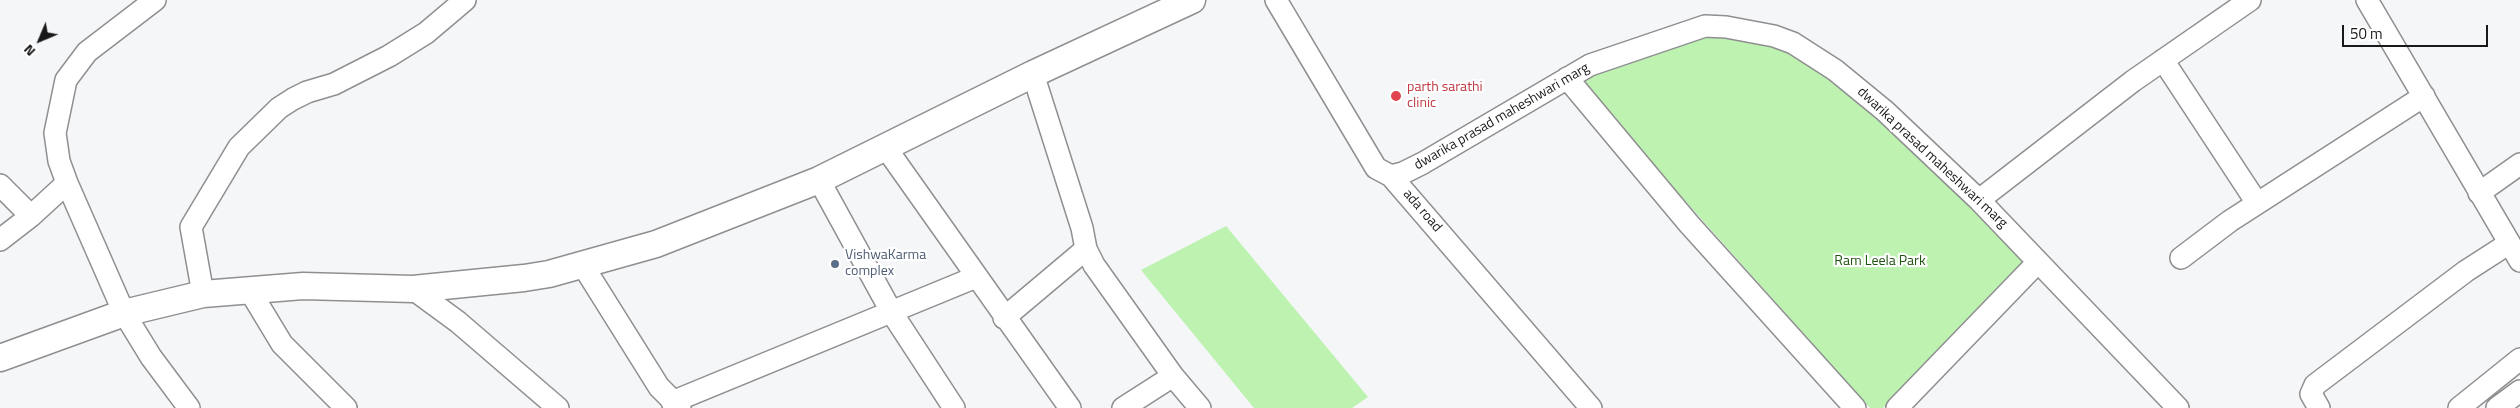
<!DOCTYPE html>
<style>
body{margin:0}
#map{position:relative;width:2520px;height:408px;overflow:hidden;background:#f5f6f8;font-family:"Titillium Web",sans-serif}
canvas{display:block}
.north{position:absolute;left:15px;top:15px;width:50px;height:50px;-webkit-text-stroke:4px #fff;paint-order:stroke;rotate:225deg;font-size:14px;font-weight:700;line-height:20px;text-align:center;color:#19191a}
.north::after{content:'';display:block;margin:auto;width:18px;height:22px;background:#19191a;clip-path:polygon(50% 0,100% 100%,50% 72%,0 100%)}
.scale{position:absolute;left:2342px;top:25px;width:146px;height:22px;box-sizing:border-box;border:2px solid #19191a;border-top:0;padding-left:6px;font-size:15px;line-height:18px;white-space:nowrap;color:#19191a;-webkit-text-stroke:4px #fff;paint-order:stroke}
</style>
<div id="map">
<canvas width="2520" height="408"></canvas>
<div class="north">N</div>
<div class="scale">50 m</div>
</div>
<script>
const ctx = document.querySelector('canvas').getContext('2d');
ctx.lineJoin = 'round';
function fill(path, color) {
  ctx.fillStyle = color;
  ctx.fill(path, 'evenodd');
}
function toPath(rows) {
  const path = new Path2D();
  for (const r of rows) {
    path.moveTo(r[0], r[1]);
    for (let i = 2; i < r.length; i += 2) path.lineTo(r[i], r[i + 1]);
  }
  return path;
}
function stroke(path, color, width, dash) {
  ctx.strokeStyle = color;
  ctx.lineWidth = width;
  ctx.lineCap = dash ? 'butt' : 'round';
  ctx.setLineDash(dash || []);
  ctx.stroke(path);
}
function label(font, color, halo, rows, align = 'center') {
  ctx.font = font + ' "Titillium Web",sans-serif';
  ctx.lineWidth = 4.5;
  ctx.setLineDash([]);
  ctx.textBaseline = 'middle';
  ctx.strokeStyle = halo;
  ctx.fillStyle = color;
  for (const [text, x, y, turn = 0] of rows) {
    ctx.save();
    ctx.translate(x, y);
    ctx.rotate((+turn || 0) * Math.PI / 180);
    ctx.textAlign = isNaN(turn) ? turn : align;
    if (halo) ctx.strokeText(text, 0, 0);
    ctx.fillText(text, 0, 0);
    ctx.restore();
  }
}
fill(toPath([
 [1710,32,1792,44,1881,112,2025,264,1883,408,1870,408,1579,82,1596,72],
 [1226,226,1368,397,1352,408,1254,408,1141,270]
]), '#bdf2b0');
const minor = toPath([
 [155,0,87,52,66,80,55,133,59,161,67,183,124,313,151,357,189,408],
 [1276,0,1376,168,1391,176,1591,408],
 [2367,0,2520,261],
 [2163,60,2257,203],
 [1033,74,1082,228,1086,249,1094,265,1173,376,1200,408],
 [1567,78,1689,224,1855,408],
 [886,148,1070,408],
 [1391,176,1403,173,1423,163,1590,65,1705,26,1726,27,1774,36,1793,43,1835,70,1885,111,1979,200,2178,408],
 [819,180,892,313,954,408],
 [0,185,31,216],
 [2479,193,2520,164],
 [1979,200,2133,81,2250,0],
 [0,240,31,216,67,183],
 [2181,258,2230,221,2424,96],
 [582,264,659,387,680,408],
 [413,289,458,322,558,408],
 [250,291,282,344,346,408],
 [203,294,191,227,239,147,279,108,293,99,307,92,334,84,389,56,426,33,465,0],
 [1004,318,1086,249],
 [672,402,976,277],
 [1123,408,1173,376],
 [1897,408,2038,262],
 [2319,408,2311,394,2315,385,2466,271,2508,244],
 [2459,408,2520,359],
 [2497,408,2520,391]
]);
const major = toPath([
 [0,358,124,313,203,294,303,286,413,289,524,278,549,274,656,244,819,180,1033,74,1192,0]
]);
stroke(minor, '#8f8f91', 24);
stroke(major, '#8f8f91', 29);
stroke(minor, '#fff', 21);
stroke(major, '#fff', 26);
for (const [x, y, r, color] of [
 [1396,96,6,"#e0444e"],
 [835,264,5,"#5c6f8a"]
]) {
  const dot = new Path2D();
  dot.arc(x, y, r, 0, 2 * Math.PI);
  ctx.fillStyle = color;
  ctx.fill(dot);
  stroke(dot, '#fff', 2);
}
label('14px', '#be3a42', '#fff', [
 ["parth sarathi",1407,88],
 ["clinic",1407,104]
], 'left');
label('14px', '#19191a', '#fff', [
 ["dwarika prasad maheshwari marg",1502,117,-30],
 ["dwarika prasad maheshwari marg",1932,158,43],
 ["ada road",1422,211,49]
]);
label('14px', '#4e5e75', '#fff', [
 ["VishwaKarma",845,256],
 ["complex",845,272]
], 'left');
label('14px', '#215411', '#fff', [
 ["Ram Leela Park",1880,262]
]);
</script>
